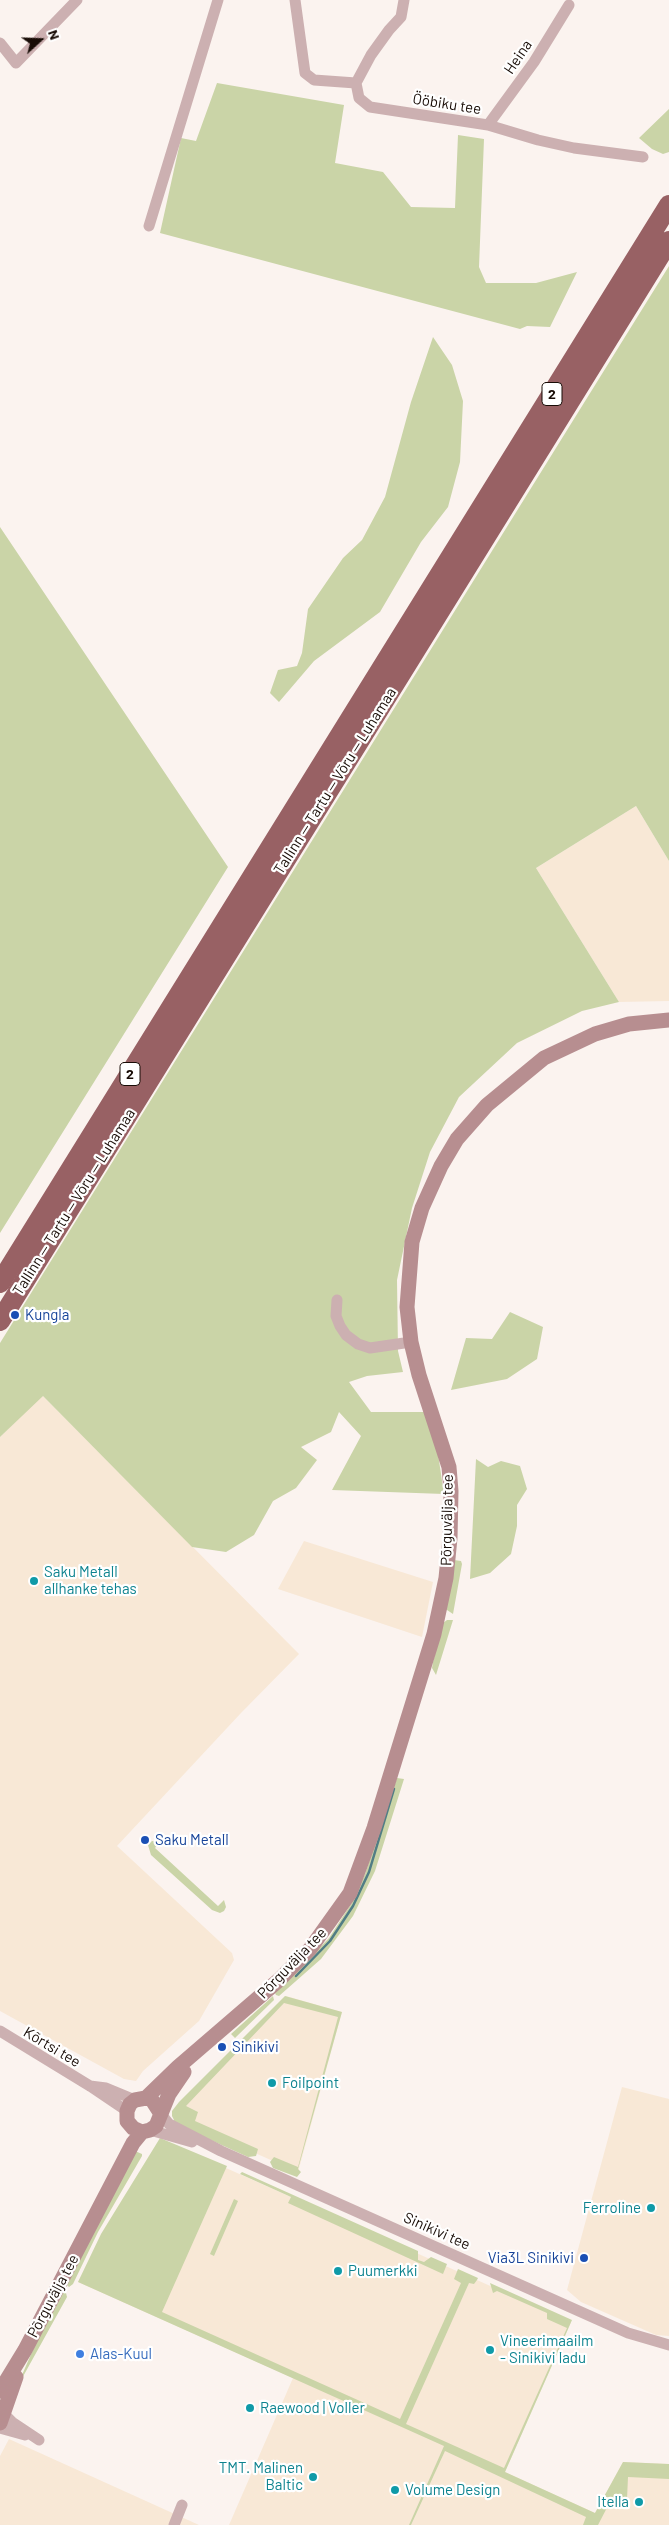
<!DOCTYPE html>
<meta charset="utf-8">
<style>
body{margin:0}
#map{position:relative;width:669px;height:2525px;overflow:hidden;background:#fbf3ef;font-family:Barlow,sans-serif}
canvas{display:block}
.north{position:absolute;left:15px;top:15px;width:50px;height:50px;-webkit-text-stroke:4px #fff;paint-order:stroke;rotate:70deg;font-size:14px;font-weight:700;line-height:20px;text-align:center;color:#180c06}
.north::after{content:'';display:block;margin:auto;width:18px;height:22px;background:#180c06;clip-path:polygon(50% 0,100% 100%,50% 72%,0 100%)}
</style>
<div id="map">
<canvas width="669" height="2525"></canvas>
<div class="north">N</div>
</div>
<script>
const ctx = document.querySelector('canvas').getContext('2d');
ctx.lineJoin = 'round';
function fill(path, color) {
  ctx.fillStyle = color;
  ctx.fill(path, 'evenodd');
}
function toPath(rows) {
  const path = new Path2D();
  for (const r of rows) {
    path.moveTo(r[0], r[1]);
    for (let i = 2; i < r.length; i += 2) path.lineTo(r[i], r[i + 1]);
  }
  return path;
}
function stroke(path, color, width, dash) {
  ctx.strokeStyle = color;
  ctx.lineWidth = width;
  ctx.lineCap = dash ? 'butt' : 'round';
  ctx.setLineDash(dash || []);
  ctx.stroke(path);
}
function label(font, color, halo, rows, align = 'center') {
  ctx.font = font + ' Barlow,sans-serif';
  ctx.lineWidth = 4.5;
  ctx.setLineDash([]);
  ctx.textBaseline = 'middle';
  ctx.strokeStyle = halo;
  ctx.fillStyle = color;
  for (const [text, x, y, turn = 0] of rows) {
    ctx.save();
    ctx.translate(x, y);
    ctx.rotate((+turn || 0) * Math.PI / 180);
    ctx.textAlign = isNaN(turn) ? turn : align;
    if (halo) ctx.strokeText(text, 0, 0);
    ctx.fillText(text, 0, 0);
    ctx.restore();
  }
}
fill(toPath([
 [636,806,669,861,669,1001,619,1002,536,868],
 [42,1395,299,1654,241,1713,117,1846,232,1953,234,1960,199,2021,143,2071,136,2081,124,2079,0,2011,0,1437],
 [304,1541,433,1582,422,1637,278,1589],
 [286,1996,342,2012,298,2172,187,2123,182,2105],
 [622,2087,669,2099,669,2336,656,2335,581,2302,567,2290],
 [161,2139,571,2322,505,2472,595,2513,623,2462,669,2464,669,2525,229,2525,293,2378,78,2282],
 [9,2439,199,2525,0,2525,0,2456]
]), '#f8e8d6');
fill(toPath([
 [217,83,344,105,335,163,383,172,411,207,455,208,458,135,484,139,479,267,486,283,536,283,577,272,550,327,527,326,520,329,160,233,181,138,196,141],
 [669,109,669,152,663,154,652,149,639,138],
 [669,266,669,861,636,806,536,868,619,1002,582,1011,517,1043,459,1097,430,1152,412,1208,397,1280,398,1351,403,1372,367,1376,349,1382,371,1412,425,1412,438,1454,444,1494,332,1490,361,1436,339,1412,331,1432,301,1447,317,1460,296,1488,273,1501,254,1535,226,1552,192,1547,43,1396,0,1437,0,1343],
 [433,337,452,365,463,401,460,462,448,507,421,542,380,612,314,661,279,702,270,693,278,670,297,666,302,653,308,609,343,558,362,540,385,497,411,402],
 [0,527,228,867,0,1233],
 [510,1312,543,1327,537,1359,507,1379,451,1390,466,1338,492,1339],
 [476,1459,488,1467,501,1461,520,1466,527,1489,517,1505,517,1526,511,1554,490,1573,470,1579],
 [454,1560,461,1561,462,1564,453,1614,447,1610,446,1607],
 [447,1620,453,1620,436,1675,432,1668,433,1662,443,1623],
 [397,1778,404,1779,375,1871,353,1916,321,1959,279,1996,276,1995,275,1993,329,1938,351,1904,365,1874],
 [152,1841,160,1842,155,1848,218,1906,224,1900,226,1907,224,1911,220,1913,212,1910,151,1855,148,1845],
 [273,1996,274,2000,235,2038,231,2034],
 [285,1996,342,2012,298,2169,301,2172,297,2177,273,2168,270,2162,274,2157,298,2167,338,2017,284,2003,186,2106,198,2112,195,2121,258,2149,256,2156,248,2157,173,2123,174,2120,172,2116,172,2111,179,2102],
 [160,2138,227,2166,162,2312,400,2419,461,2283,454,2279,458,2269,478,2278,477,2280,474,2284,469,2283,406,2424,504,2468,567,2328,547,2319,547,2313,497,2291,493,2293,490,2283,572,2320,505,2472,595,2513,623,2462,669,2464,669,2479,628,2477,627,2499,612,2498,598,2525,583,2525,586,2517,445,2451,411,2525,409,2525,444,2446,78,2282,101,2234],
 [135,2151,142,2154,142,2156,98,2232,73,2284,69,2287,67,2285],
 [242,2172,418,2251,418,2260,424,2262,431,2257,447,2264,443,2274,288,2203,291,2197,240,2174],
 [234,2199,238,2201,214,2256,210,2254],
 [65,2289,67,2297,15,2391,39,2336]
]), '#cad4a7');
stroke(toPath([
 [296,1976,330,1941,353,1906,369,1872,394,1789]
]), '#517d85', 2.5);
stroke(toPath([
 [295,0,305,73,314,80,356,83],
 [404,0,401,17,389,30,371,55,356,83,359,98,370,107,488,125,538,140,574,148,643,157],
 [0,43,16,63,77,0],
 [488,125,534,62,569,5],
 [149,226,218,0],
 [337,1300,336,1316,340,1326,346,1335,358,1344,370,1348,411,1342],
 [0,2031,90,2086,127,2111],
 [90,2086,106,2088,135,2100],
 [161,2114,169,2124,221,2151,628,2333,669,2345],
 [150,2130,192,2142],
 [3,2413,12,2422,39,2440],
 [0,2428,25,2435],
 [174,2525,182,2505]
]), '#ccb0b1', 11);
stroke(toPath([
 [146,2098,178,2067,279,1980,310,1949,350,1893,374,1828,434,1634,446,1578,450,1538,451,1491,449,1467,419,1375,411,1342,407,1307,412,1242,422,1208,441,1166,457,1139,487,1105,544,1058,595,1034,629,1024,669,1020],
 [161,2114,152,2100,146,2098,135,2100,130,2104,127,2111,127,2121,133,2128,142,2132,150,2130,156,2126,169,2094,184,2072],
 [0,2391,25,2350,133,2143,142,2132],
 [0,2423,16,2377]
]), '#b78e90', 15);
stroke(toPath([
 [0,1283,669,205],
 [0,1321,669,241]
]), '#986164', 20);
for (const [x, y, r, color] of [
 [15,1315,5,"#1a4fb4"],
 [34,1581,5,"#0f9aa8"],
 [145,1840,5,"#1a4fb4"],
 [222,2047,5,"#1a4fb4"],
 [272,2083,5,"#0f9aa8"],
 [651,2208,5,"#0f9aa8"],
 [584,2258,5,"#1a4fb4"],
 [338,2271,5,"#0f9aa8"],
 [490,2350,5,"#0f9aa8"],
 [80,2354,5,"#3f7fe0"],
 [250,2408,5,"#0f9aa8"],
 [313,2477,5,"#0f9aa8"],
 [395,2490,5,"#0f9aa8"],
 [639,2502,5,"#0f9aa8"]
]) {
  const dot = new Path2D();
  dot.arc(x, y, r, 0, 2 * Math.PI);
  ctx.fillStyle = color;
  ctx.fill(dot);
  stroke(dot, '#fff', 2);
}
for (const [x, y, w] of [
 [552,394,20],
 [130,1074,20]
]) {
  const box = new Path2D();
  box.roundRect(x - w / 2, y - 11.5, w, 23, 4);
  ctx.fillStyle = '#fff';
  ctx.fill(box);
  stroke(box, '#180c06', 1);
}
label('bold 14px', '#180c06', null, [
 ["2",552,394],
 ["2",130,1074]
]);
label('15px', '#180c06', '#fff', [
 ["Heina",518,57,-56],
 ["Ööbiku tee",447,104,9],
 ["Tallinn — Tartu — Võru — Luhamaa",335,781,-58],
 ["Tallinn — Tartu — Võru — Luhamaa",74,1202,-58],
 ["Põrguvälja tee",447,1520,-89],
 ["Põrguvälja tee",292,1963,-46],
 ["Kõrtsi tee",52,2047,31],
 ["Sinikivi tee",437,2231,24],
 ["Põrguvälja tee",53,2296,-62]
]);
label('15px', '#164399', '#fff', [
 ["Kungla",25,1315],
 ["Saku Metall",155,1840],
 ["Sinikivi",232,2047],
 ["Via3L Sinikivi",574,2258,"right"]
], 'left');
label('15px', '#0d838f', '#fff', [
 ["Saku Metall",44,1572],
 ["allhanke tehas",44,1589],
 ["Foilpoint",282,2083],
 ["Ferroline",641,2208,"right"],
 ["Puumerkki",348,2271],
 ["Vineerimaailm",500,2341],
 ["- Sinikivi ladu",500,2358],
 ["Raewood | Voller",260,2408],
 ["TMT. Malinen",303,2468,"right"],
 ["Baltic",303,2485,"right"],
 ["Volume Design",405,2490],
 ["Itella",629,2502,"right"]
], 'left');
label('15px', '#366cbe', '#fff', [
 ["Alas-Kuul",90,2354]
], 'left');
</script>
